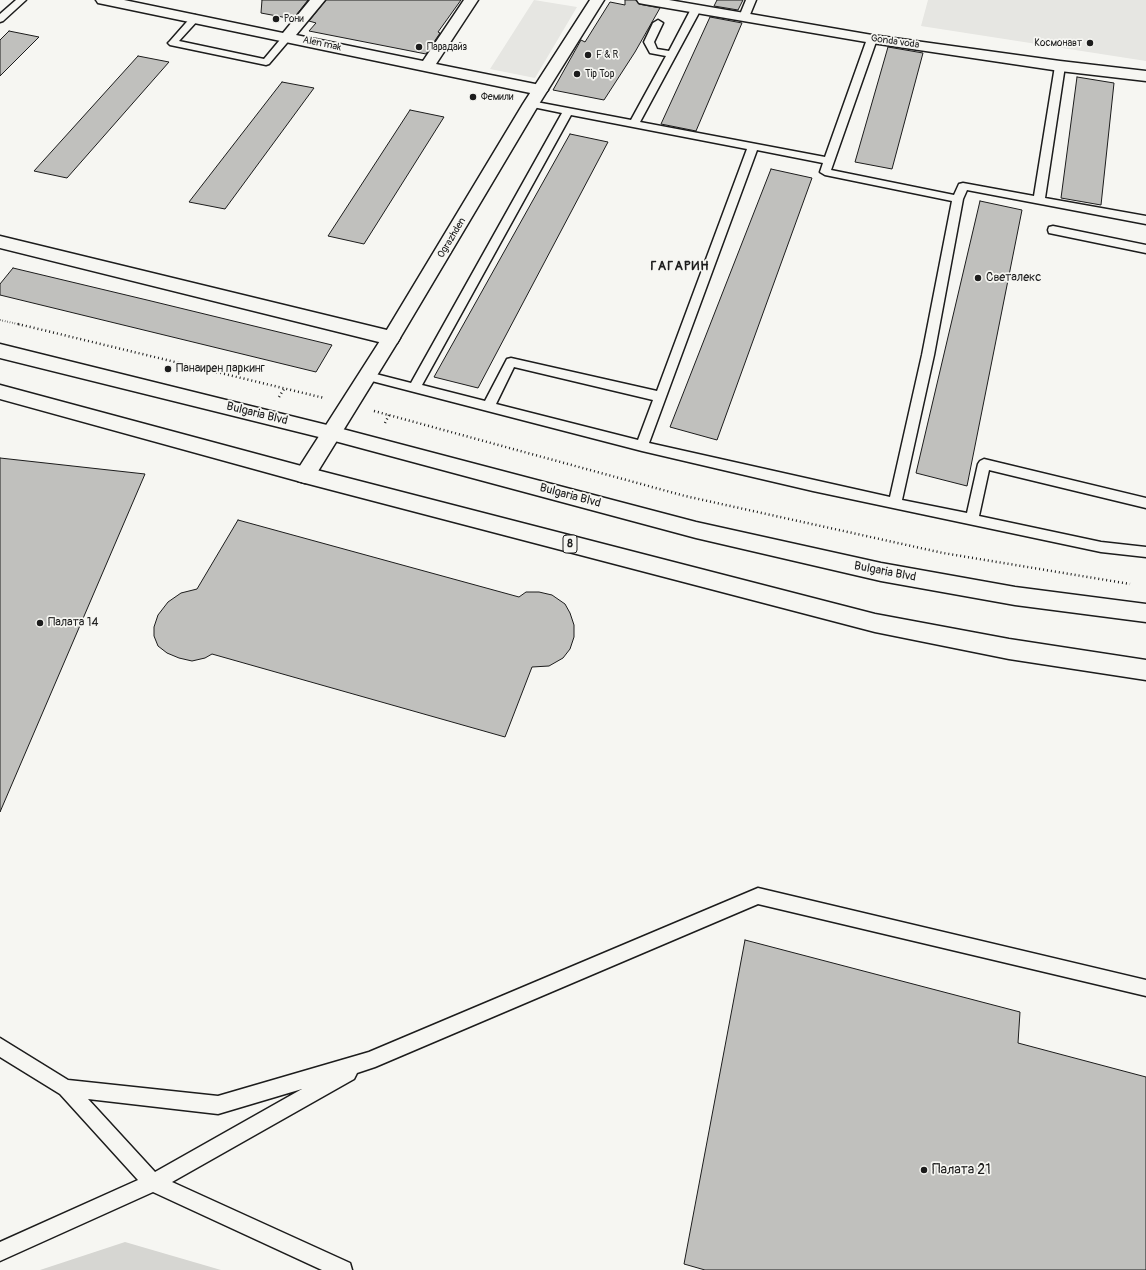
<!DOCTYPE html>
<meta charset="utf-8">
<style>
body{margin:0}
canvas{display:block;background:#f6f6f2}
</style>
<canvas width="1146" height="1270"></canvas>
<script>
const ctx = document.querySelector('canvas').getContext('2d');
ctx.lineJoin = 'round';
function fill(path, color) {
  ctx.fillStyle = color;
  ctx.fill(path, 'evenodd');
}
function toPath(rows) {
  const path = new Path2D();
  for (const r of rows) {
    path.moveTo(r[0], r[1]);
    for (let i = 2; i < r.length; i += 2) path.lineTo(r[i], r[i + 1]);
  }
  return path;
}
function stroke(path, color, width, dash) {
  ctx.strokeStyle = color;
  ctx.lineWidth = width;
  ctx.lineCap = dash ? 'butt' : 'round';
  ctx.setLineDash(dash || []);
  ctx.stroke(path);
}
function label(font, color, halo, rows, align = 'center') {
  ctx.font = font + ' Pangolin,sans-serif';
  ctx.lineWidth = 3.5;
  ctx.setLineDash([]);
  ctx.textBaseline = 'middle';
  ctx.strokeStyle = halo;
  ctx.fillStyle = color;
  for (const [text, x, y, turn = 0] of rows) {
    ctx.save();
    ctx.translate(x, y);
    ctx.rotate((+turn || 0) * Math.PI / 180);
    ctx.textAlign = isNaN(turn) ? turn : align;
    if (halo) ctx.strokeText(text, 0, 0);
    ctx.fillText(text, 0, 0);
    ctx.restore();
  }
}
fill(toPath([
 [534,0,577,7,535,78,490,69],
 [928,0,1146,0,1146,61,921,26]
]), '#e6e6e2');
fill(toPath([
 [125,1242,221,1270,40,1270]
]), '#d6d6d2');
const building = toPath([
 [262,0,308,0,293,19,261,13,262,0],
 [326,0,461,0,438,32,440,33,426,54,309,31,316,23,309,21,326,0],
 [625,0,636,0,639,4,660,8,635,52,604,100,553,90,581,40,585,42,610,2,625,5,625,0],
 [717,0,743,0,738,10,714,6,717,0],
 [710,17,742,23,696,131,661,124,710,17],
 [9,31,39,37,0,76,0,40,9,31],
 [888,47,923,53,892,169,855,162,888,47],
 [138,56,169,62,67,178,34,171,138,56],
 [1077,77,1114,83,1101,205,1061,198,1077,77],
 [282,82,314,88,225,209,189,202,282,82],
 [410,110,444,117,364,244,328,236,410,110],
 [570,134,608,142,478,388,434,377,570,134],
 [771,169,812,178,717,440,670,427,771,169],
 [980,201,1022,210,967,486,916,473,980,201],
 [13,268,147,300,332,345,316,372,0,295,0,284,13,268],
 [0,458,145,474,0,812,0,458],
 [238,520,519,597,526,592,539,592,552,595,565,604,570,613,574,625,574,637,570,649,563,658,549,666,532,667,505,737,212,654,205,658,192,661,179,658,167,653,158,646,154,636,154,627,158,615,168,602,181,593,197,589,238,520],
 [745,940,1020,1012,1018,1043,1146,1077,1146,1270,705,1270,684,1264,745,940]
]);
fill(building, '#c0c0bd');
stroke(building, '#1c1c1c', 1);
const service = toPath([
 [16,0,26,0,3,21,0,22,0,14,16,0],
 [746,0,756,0,749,17,744,20,739,17,746,0],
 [696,6,701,9,640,122,825,157,867,39,872,36,877,39,831,170,954,195,959,184,963,183,1034,196,1055,66,1057,64,1063,64,1065,66,1045,198,1146,216,1146,224,967,190,963,199,934,355,902,500,967,513,978,464,980,461,984,459,1146,498,1146,508,989,470,979,516,1101,542,1146,547,1146,557,1101,552,813,491,642,451,364,379,362,376,364,373,368,372,411,383,562,113,528,106,526,104,528,102,531,101,631,120,666,56,650,53,644,42,653,23,658,20,663,23,654,42,657,49,669,51,691,9,696,6],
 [571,115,747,149,657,391,511,358,507,359,485,401,422,385,571,115],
 [757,150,823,163,820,172,825,175,952,201,922,355,890,497,649,443,757,150],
 [514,367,653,400,638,440,496,404,514,367],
 [195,15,200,18,179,41,264,59,284,35,287,34,292,37,269,64,266,65,170,45,168,43,170,41,192,16,195,15],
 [1053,226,1146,245,1146,253,1049,233,1048,230,1049,227,1053,226],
 [758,888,1146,980,1146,996,758,904,375,1067,357,1073,354,1079,172,1182,350,1263,352,1270,322,1270,153,1192,0,1261,0,1242,138,1180,60,1094,0,1057,0,1038,68,1080,218,1096,369,1052,758,888],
 [302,1089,155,1172,88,1099,218,1114,302,1089]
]);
const minor = toPath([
 [96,0,124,0,283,33,310,0,325,0,296,35,423,61,464,0,478,0,436,64,540,85,545,87,548,90,545,93,540,95,103,4,98,3,96,0],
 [637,0,669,0,872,35,1060,61,1146,71,1146,81,1060,71,872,43,644,4,639,3,637,0],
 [0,236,391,331,397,333,400,338,397,343,391,345,0,248,0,236]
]);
const tertiary = toPath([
 [590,0,604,0,539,104,397,343,312,481,305,483,298,481,295,475,298,469,385,333,523,104,590,0]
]);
const primary = toPath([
 [0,344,331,426,696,522,881,563,1015,587,1146,604,1146,622,1015,605,881,581,696,538,331,440,0,358,0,344],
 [0,385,305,467,875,614,1009,639,1146,660,1146,680,1009,659,875,632,305,483,0,399,0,385]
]);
stroke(service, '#1c1c1c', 3);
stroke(minor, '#1c1c1c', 3);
stroke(tertiary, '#1c1c1c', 3);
stroke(primary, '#1c1c1c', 3);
stroke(toPath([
 [0,320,22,325]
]), '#1c1c1c', 2, [0.5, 2]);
stroke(toPath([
 [18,324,324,398],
 [279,397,284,389],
 [374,411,685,496,943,553,1130,584],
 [385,423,389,415]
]), '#1c1c1c', 2.5, [1, 3]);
fill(service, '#f6f6f2');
fill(minor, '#f6f6f2');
fill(tertiary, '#f6f6f2');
fill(primary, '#f6f6f2');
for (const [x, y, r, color] of [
 [276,19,4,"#1c1c1c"],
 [1090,43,4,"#1c1c1c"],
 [419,47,4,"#1c1c1c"],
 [588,55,4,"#1c1c1c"],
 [577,74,4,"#1c1c1c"],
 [473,97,4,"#1c1c1c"],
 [978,278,4,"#1c1c1c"],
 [168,369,4,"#1c1c1c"],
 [40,623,4,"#1c1c1c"],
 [924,1170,4,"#1c1c1c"]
]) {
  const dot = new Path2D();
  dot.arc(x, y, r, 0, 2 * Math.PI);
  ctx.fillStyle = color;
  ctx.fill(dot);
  stroke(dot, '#f6f6f2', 1.5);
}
label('10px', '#1c1c1c', '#f6f6f2', [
 ["Рони",284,19],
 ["Космонавт",1082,43,"right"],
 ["Парадайз",427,47],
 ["F & R",596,55],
 ["Tip Top",585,74],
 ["Фемили",481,97]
], 'left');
label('10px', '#1c1c1c', '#f6f6f2', [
 ["Gonda voda",895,42,8],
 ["Alen mak",322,44,12],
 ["Ograzhden",452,238,-59]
]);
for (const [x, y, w] of [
 [570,544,14]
]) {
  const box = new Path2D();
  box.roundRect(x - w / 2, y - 9, w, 18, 3);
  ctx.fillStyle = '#f6f6f2';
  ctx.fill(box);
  stroke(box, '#1c1c1c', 1);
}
label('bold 11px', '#1c1c1c', null, [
 ["8",570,544]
]);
label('12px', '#1c1c1c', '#f6f6f2', [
 ["Светалекс",986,278],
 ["Панаирен паркинг",176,369],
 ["Палата 14",48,623]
], 'left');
label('12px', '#1c1c1c', '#f6f6f2', [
 ["Bulgaria Blvd",257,414,14],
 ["Bulgaria Blvd",570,496,15],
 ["Bulgaria Blvd",885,572,11]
]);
ctx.letterSpacing = '1px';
label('bold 13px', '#1c1c1c', '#f6f6f2', [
 ["ГАГАРИН",680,267]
]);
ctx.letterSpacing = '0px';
label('14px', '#1c1c1c', '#f6f6f2', [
 ["Палата 21",932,1170]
], 'left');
</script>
